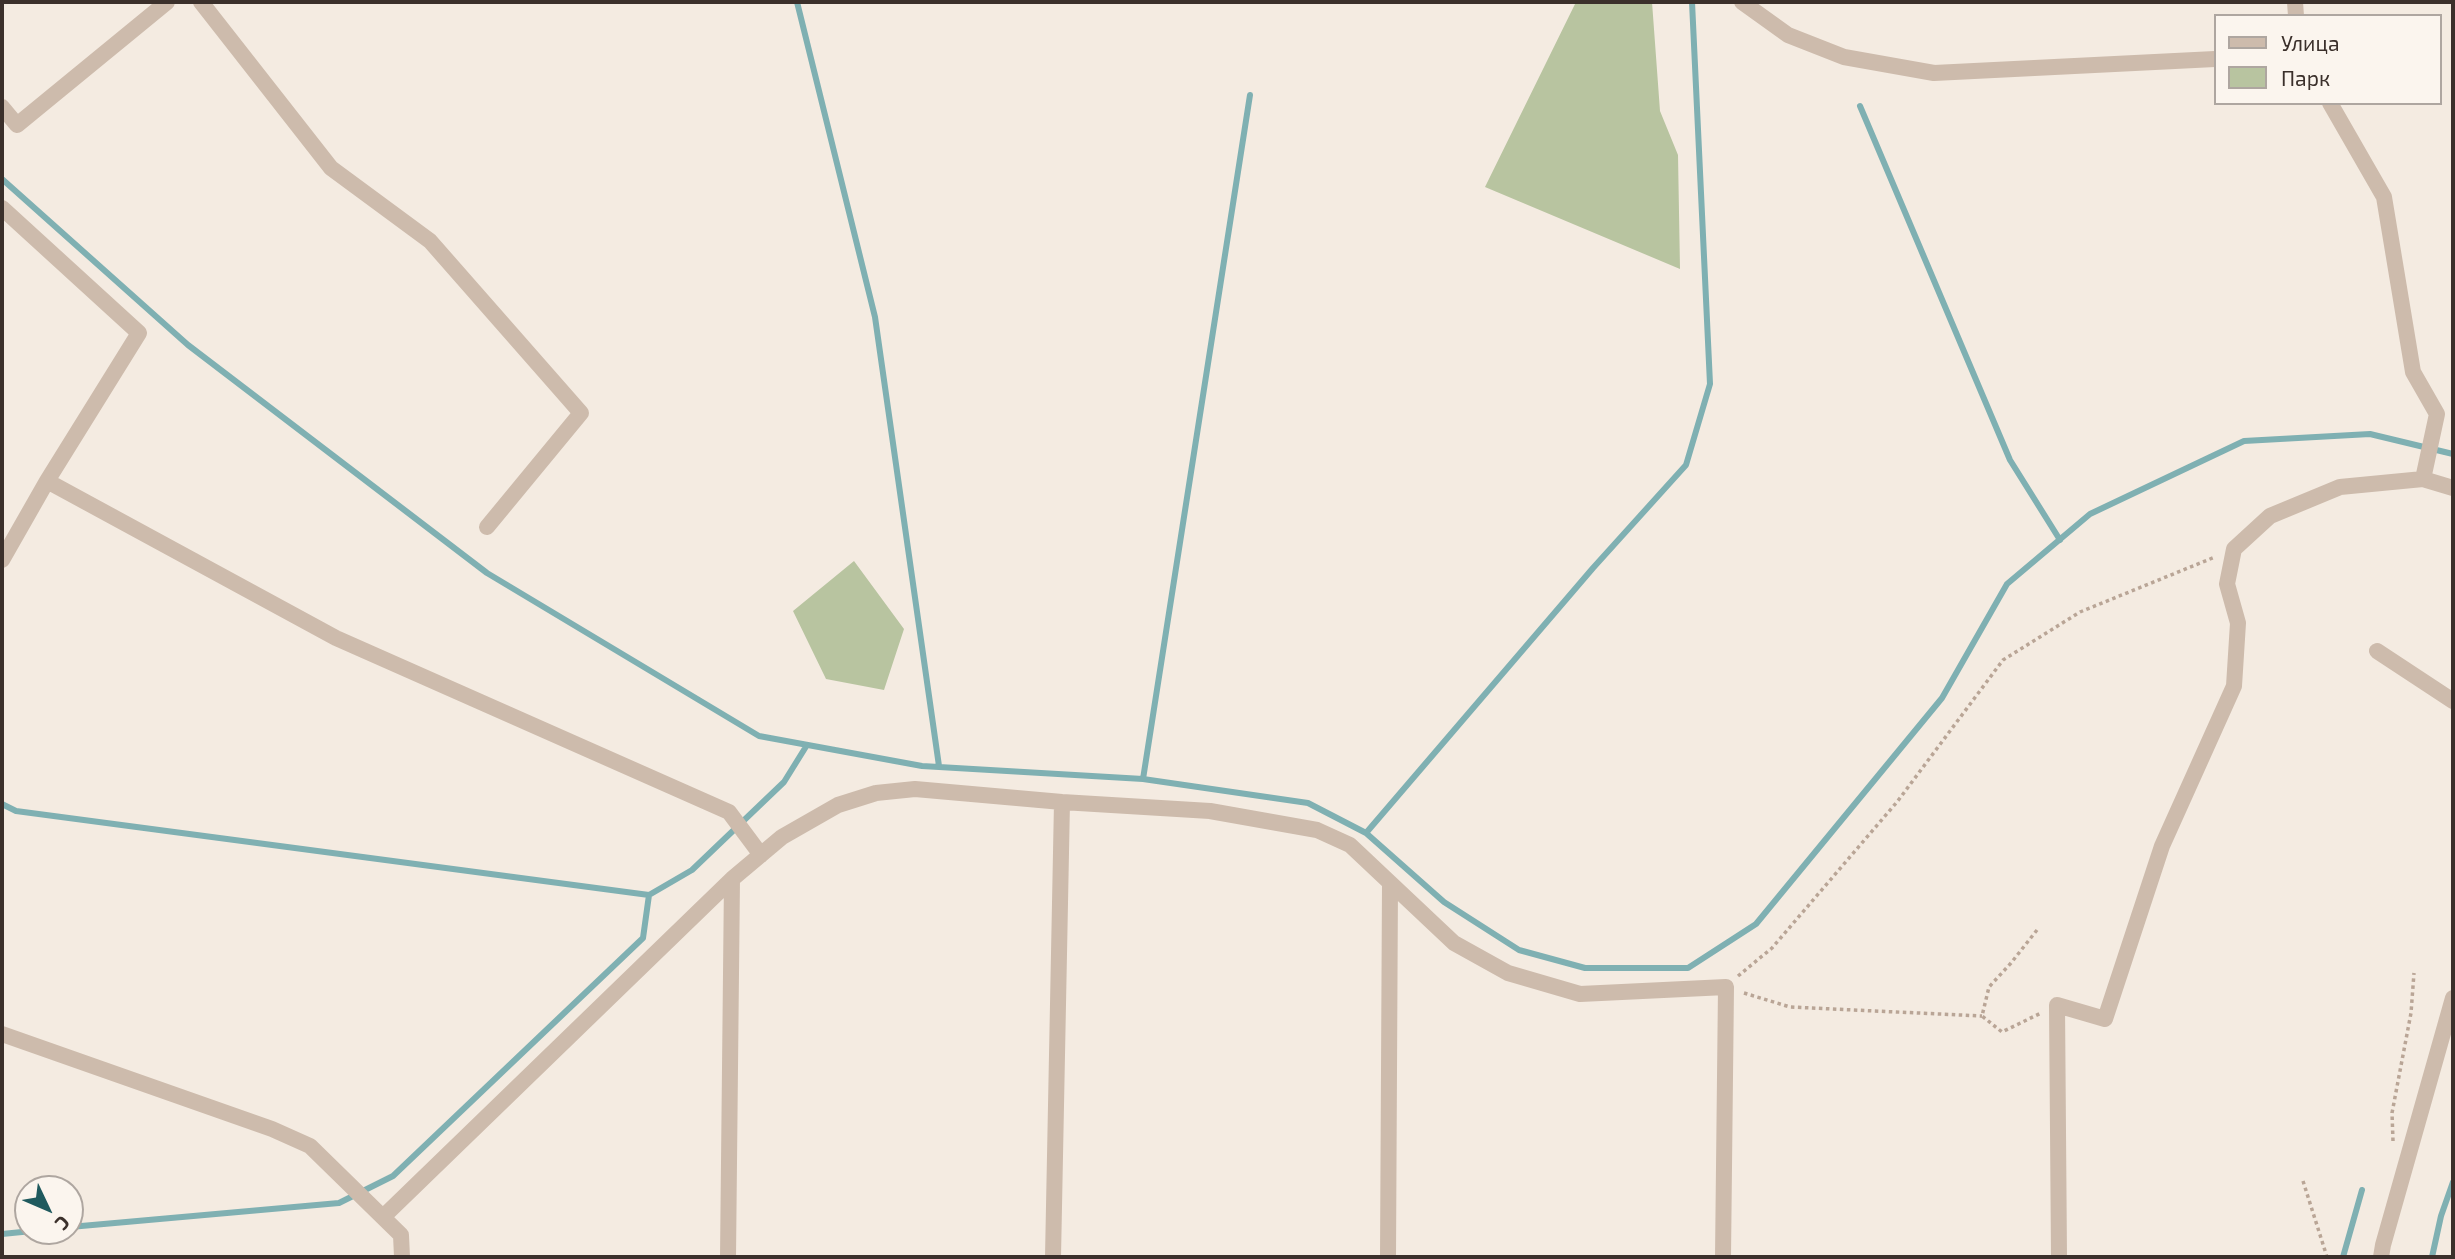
<!DOCTYPE html>
<meta charset="utf-8">
<style>
body{margin:0}
#map{position:relative;width:2455px;height:1259px;overflow:hidden;background:#f4ebe1;font-family:"Exo 2",sans-serif}
canvas{display:block}
.frame{position:absolute;inset:0;border:4px solid #3b302b;pointer-events:none}
.legend{position:absolute;left:2214px;top:14px;width:228px;height:91px;box-sizing:border-box;background:#fbf5ee;border:2px solid #aea6a0;margin:0;padding:9px 12px;list-style:none;font-size:21px;color:#3b302b}
.legend li{display:flex;align-items:center;gap:14px;height:35px}
.legend b{width:35px;border:2px solid #aea6a0}
.north{position:absolute;left:14px;top:1175px;width:70px;height:70px;box-sizing:border-box;background:#fbf5ee;border:2px solid #aea6a0;border-radius:50%;rotate:134deg;font-size:19px;font-weight:700;line-height:28px;text-align:center;color:#3b302b}
.north::after{content:'';display:block;margin:auto;width:24px;height:32px;background:#1f5a5e;clip-path:polygon(50% 0,100% 100%,50% 72%,0 100%)}
</style>
<div id="map">
<canvas width="2455" height="1259"></canvas>
<div class="frame"></div>
<ul class="legend">
<li><b style="height:9px;background:#cdbbac"></b>Улица</li>
<li><b style="height:19px;background:#b8c4a0"></b>Парк</li>
</ul>
<div class="north">С</div>
</div>
<script>
const ctx = document.querySelector('canvas').getContext('2d');
ctx.lineJoin = 'round';
function fill(path, color) {
  ctx.fillStyle = color;
  ctx.fill(path, 'evenodd');
}
function toPath(rows) {
  const path = new Path2D();
  for (const r of rows) {
    path.moveTo(r[0], r[1]);
    for (let i = 2; i < r.length; i += 2) path.lineTo(r[i], r[i + 1]);
  }
  return path;
}
function stroke(path, color, width, dash) {
  ctx.strokeStyle = color;
  ctx.lineWidth = width;
  ctx.lineCap = dash ? 'butt' : 'round';
  ctx.setLineDash(dash || []);
  ctx.stroke(path);
}
fill(toPath([
 [1576,2,1652,2,1660,111,1678,155,1680,269,1485,187],
 [854,561,904,629,884,690,826,679,793,611]
]), '#b8c4a0');
stroke(toPath([
 [797,2,875,317,939,766],
 [1860,106,2010,460,2060,540],
 [2,179,188,345,487,573,759,736,922,766,1143,779,1308,803,1366,833,1444,902,1519,950,1585,968,1688,968,1756,924,1942,698,2007,584,2090,514,2244,441,2370,434,2453,454],
 [1143,779,1250,95],
 [2,804,16,811,649,895,692,870,784,782,807,745],
 [1366,833,1593,568,1686,465,1710,384,1692,2],
 [70,1227,339,1203,393,1176,643,938,649,895],
 [2,1234,32,1231],
 [2343,1257,2362,1190],
 [2432,1257,2441,1216,2453,1182]
]), '#7fb0b2', 6);
stroke(toPath([
 [2037,930,2011,963,1989,987,1982,1016,2002,1032,2041,1013],
 [1738,976,1772,948,1897,802,2003,660,2080,612,2215,557],
 [1744,993,1790,1007,1982,1016],
 [2393,1141,2392,1113,2411,1013,2414,973],
 [2303,1181,2327,1257]
]), '#b9a596', 3.5, [3.5, 3.5]);
stroke(toPath([
 [201,2,331,168,430,241,581,413,487,527],
 [1742,2,1788,35,1844,57,1934,73,2215,59],
 [2295,2,2296,16],
 [2330,103,2384,197,2413,372,2437,414,2423,479],
 [2,107,17,125,167,2],
 [2,208,139,333,47,481,2,560],
 [47,481,336,638,729,812,761,855],
 [2377,651,2453,701],
 [2,1034,272,1129,310,1146,401,1235,402,1257],
 [383,1217,732,879,782,837,838,805,876,793,915,789,1062,802,1210,811,1317,830,1350,845,1454,943,1508,973,1580,994,1726,987,1723,1257],
 [728,1257,732,879],
 [1053,1257,1062,802],
 [1388,1257,1390,884],
 [2059,1257,2057,1005,2105,1019,2162,846,2234,686,2238,623,2227,584,2234,549,2270,516,2340,487,2423,479,2453,488],
 [2381,1257,2383,1245,2453,998]
]), '#cdbbac', 16);
</script>
